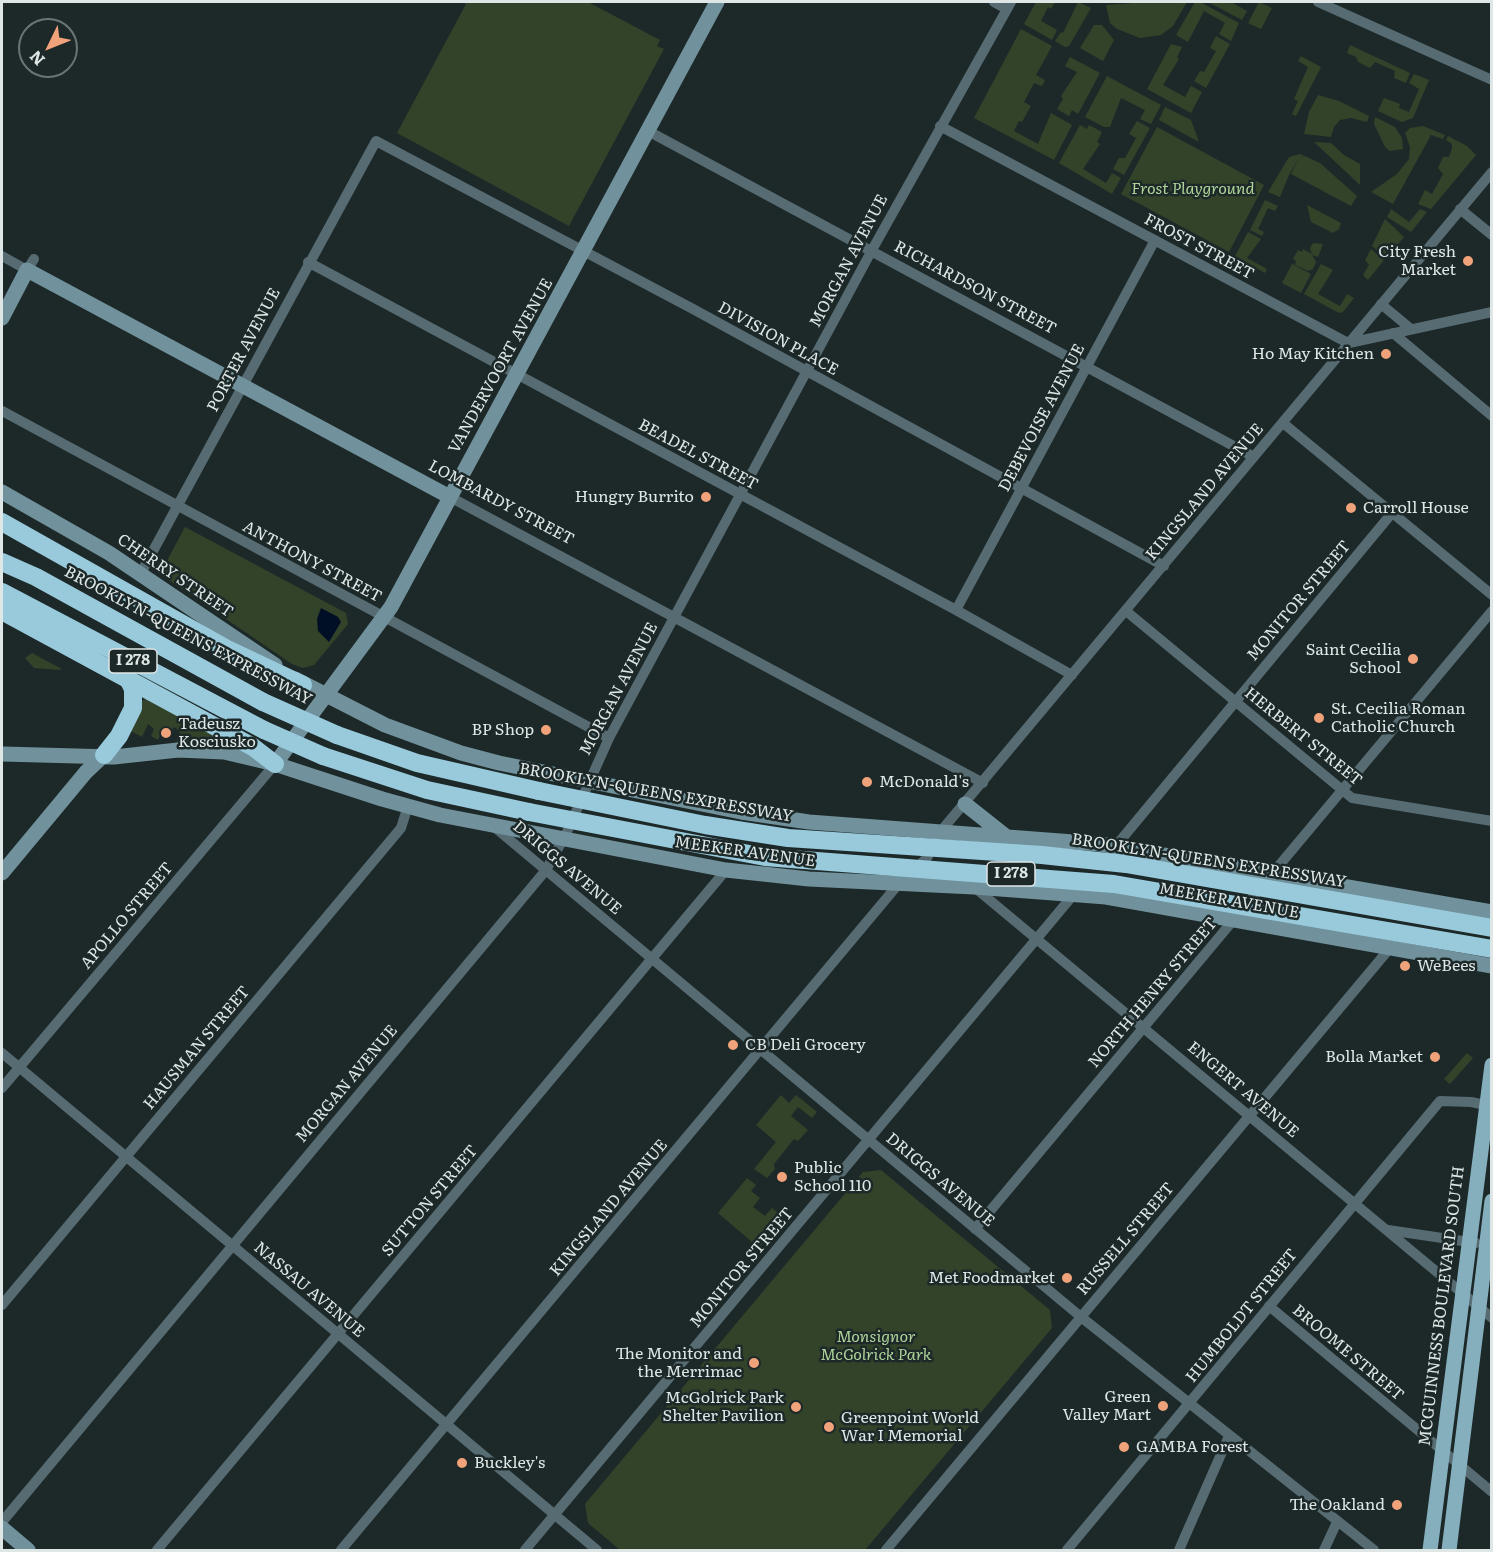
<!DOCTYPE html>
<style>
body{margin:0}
#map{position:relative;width:1493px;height:1552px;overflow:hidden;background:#1d2929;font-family:Literata,serif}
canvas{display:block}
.frame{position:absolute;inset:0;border:3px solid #dfe6e6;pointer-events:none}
.north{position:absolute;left:18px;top:18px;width:60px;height:60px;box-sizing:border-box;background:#1d2929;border:2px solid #6b7575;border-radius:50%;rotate:227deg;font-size:16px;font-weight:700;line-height:24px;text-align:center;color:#dfe6e6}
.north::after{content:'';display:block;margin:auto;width:21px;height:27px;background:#f0a27a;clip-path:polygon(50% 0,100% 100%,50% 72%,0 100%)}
</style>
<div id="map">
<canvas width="1493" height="1552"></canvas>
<div class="frame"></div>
<div class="north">N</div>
</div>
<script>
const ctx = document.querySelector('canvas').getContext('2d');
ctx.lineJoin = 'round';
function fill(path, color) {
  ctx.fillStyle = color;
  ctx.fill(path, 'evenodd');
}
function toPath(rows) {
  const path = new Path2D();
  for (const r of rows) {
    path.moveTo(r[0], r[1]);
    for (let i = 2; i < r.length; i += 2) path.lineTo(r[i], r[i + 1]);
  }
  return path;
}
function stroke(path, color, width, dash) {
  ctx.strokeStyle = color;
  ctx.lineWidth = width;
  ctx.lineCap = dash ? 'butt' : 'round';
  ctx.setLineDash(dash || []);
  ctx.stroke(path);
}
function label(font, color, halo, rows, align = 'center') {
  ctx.font = font + ' Literata,serif';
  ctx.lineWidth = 5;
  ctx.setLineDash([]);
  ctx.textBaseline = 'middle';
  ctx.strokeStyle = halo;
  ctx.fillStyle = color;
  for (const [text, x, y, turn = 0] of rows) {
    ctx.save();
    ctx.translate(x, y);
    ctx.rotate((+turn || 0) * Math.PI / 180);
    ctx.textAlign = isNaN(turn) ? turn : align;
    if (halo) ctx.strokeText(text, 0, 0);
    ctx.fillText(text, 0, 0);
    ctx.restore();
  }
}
fill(toPath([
 [462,2,588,2,660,40,657,46,664,49,569,226,397,133,466,4],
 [1036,2,1055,2,1051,9,1048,7,1041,21,1057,30,1052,40,1024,24],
 [1078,2,1091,8,1069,46,1065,47,1055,41,1061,32,1063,33],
 [1148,2,1187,2,1173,26,1161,35,1140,38,1117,29,1110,23,1106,5],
 [1195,2,1200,2,1239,23,1231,41,1219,34,1225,23,1204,11,1188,42,1176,35],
 [1208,2,1231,2,1247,11,1242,20],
 [1259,2,1272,8,1261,29,1248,23],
 [1094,25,1102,25,1114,40,1103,61,1080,48],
 [1021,29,1052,46,1036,75,1045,80,1042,86,1034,83,1024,102,1031,106,1022,122,1019,121,1014,131,1038,144,1051,113,1072,125,1054,160,974,118],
 [1216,36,1230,44,1206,88,1194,81,1200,71,1204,72,1216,51,1210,48],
 [1171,44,1182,47,1177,57,1179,59,1163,85,1185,97,1191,86,1202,92,1191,113,1147,89],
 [1350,45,1410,73,1406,83,1394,78,1395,71,1375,62,1370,68,1358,62,1356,57,1347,53],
 [1301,56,1321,67,1296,116,1292,114,1298,101,1294,99,1308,67,1298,61],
 [1070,57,1100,73,1078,114,1072,110,1069,116,1057,109,1063,99,1061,96,1077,72,1065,66],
 [1414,74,1429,80,1413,118,1402,122,1378,111,1384,98,1400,104,1399,108,1409,112,1419,89,1409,83],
 [1107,76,1161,105,1151,124,1140,119,1145,110,1121,98,1110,127,1104,127,1085,117],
 [1318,95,1339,101,1369,116,1367,122,1351,118,1340,120,1334,127,1331,137,1304,134,1309,112],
 [1165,107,1191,120,1199,142,1159,120],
 [1375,117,1395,127,1402,138,1403,149,1390,151,1385,147,1374,124],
 [1137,121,1150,128,1124,175,1113,169,1119,158,1125,158,1136,138,1129,134],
 [1080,125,1087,129,1089,125,1102,132,1097,142,1100,144,1083,169,1106,183,1112,173,1121,178,1112,194,1059,163],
 [1423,126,1445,135,1443,139,1431,135,1393,204,1371,192,1397,174,1409,159,1410,147,1405,133,1410,128],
 [1157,127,1264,185,1229,252,1121,194],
 [1448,136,1467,146,1476,155,1431,209,1418,204,1425,190,1432,194,1443,174,1438,168,1443,157,1449,157,1452,148,1452,144,1446,140],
 [1314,142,1331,143,1344,155,1360,164,1360,185],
 [1300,154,1320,163,1357,196,1351,206,1291,174,1299,158,1289,175,1280,197,1268,192,1289,157],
 [1265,200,1278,206,1275,211,1268,208,1258,229,1264,232,1262,236,1250,230],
 [1307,205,1341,223,1339,229,1333,233,1311,222],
 [1391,209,1409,222,1420,209,1427,212,1411,232,1387,217],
 [1385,219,1404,237,1387,258,1372,246],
 [1248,232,1261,239,1247,258,1267,269,1265,273,1235,256],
 [1313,243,1323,244,1318,257,1312,255,1316,262,1313,269,1308,271,1295,265,1296,261,1293,259,1298,250,1302,252,1303,249,1312,254,1310,248],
 [1371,249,1384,260,1368,280,1363,275,1369,265,1365,260],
 [1292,264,1311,274,1301,293,1282,283],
 [1321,264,1333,270,1318,294,1340,306,1347,294,1354,298,1343,312,1339,313,1304,294],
 [185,527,346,613,348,624,314,665,303,668,292,664,163,576,161,572],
 [32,653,60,668,61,670,34,668,25,658],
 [147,698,240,747,176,746,180,731,174,727,169,735,162,731,158,740,151,736,154,729,148,724,142,737,131,731,139,716,142,701],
 [1467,1053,1473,1058,1450,1084,1444,1079],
 [781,1095,789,1103,796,1095,817,1112,812,1118,798,1107,791,1116,808,1130,798,1141,794,1139,774,1164,775,1169,767,1178,754,1169,776,1142,756,1125],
 [881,1170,1050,1310,1052,1328,865,1550,620,1550,588,1523,585,1504,863,1172],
 [747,1178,756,1185,751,1191,760,1198,753,1207,765,1216,772,1208,784,1218,759,1248,718,1213]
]), '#334329');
fill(toPath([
 [321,608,338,617,341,622,329,642,318,631,317,619]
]), '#000f26');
stroke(toPath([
 [994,2,1007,9],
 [1318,2,1492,80],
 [940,126,1348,343],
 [648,131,1254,457],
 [1460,209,1492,235],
 [2,256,27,270,34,259],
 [308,262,956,610,1072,675],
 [1381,304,1411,329],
 [1393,333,1492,416],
 [1349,343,1492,312],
 [2,411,609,738],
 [1283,423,1492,595],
 [450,497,983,783],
 [141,573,376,141,693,309,1164,566],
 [956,610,1155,240],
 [1126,611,1352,798,1492,821],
 [493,826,1081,1317,1374,1550],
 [1115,847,1392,513],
 [915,869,927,858,941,831,1492,172],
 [974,887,1492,1318],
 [2,1053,597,1550],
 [2,1088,275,764],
 [975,1229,1492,611],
 [1388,1230,1476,1243],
 [2,1305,401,828,408,806],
 [1269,1306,1492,1492],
 [2,1522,546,870,566,834,609,738,872,250,1011,2],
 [157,1550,726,870],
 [341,1550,901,881],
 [525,1550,1074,894],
 [886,1550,1390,948],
 [1067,1550,1440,1101,1471,1102,1491,1106],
 [1179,1550,1229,1436],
 [1324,1550,1337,1522]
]), '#576b72', 10);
stroke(toPath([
 [2,318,27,270,450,497],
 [2,492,109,553,275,665],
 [295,679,385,725,461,753,499,763,741,812,809,822,1100,844,1492,912],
 [2,754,114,757,178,750,224,752,275,764,382,799,440,815,726,870,809,879,974,887,1106,897,1492,966],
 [275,764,391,607,717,2],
 [965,804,1008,838],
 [2,873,86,772,104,755],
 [2,1528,28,1550]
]), '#71929c', 15);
stroke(toPath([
 [1430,1550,1492,1065],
 [1449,1550,1492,1201]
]), '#85afbd', 15);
stroke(toPath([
 [2,522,229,650,303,685],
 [2,562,36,577,263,702],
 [2,592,264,730],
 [2,611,253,747,275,764],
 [337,735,417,763,539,791],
 [104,755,119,736,133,708,133,689,128,679],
 [323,756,427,790,529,812]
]), '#98cadc', 18);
stroke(toPath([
 [263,702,337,735],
 [264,730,323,756],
 [539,791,705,825,788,838,1042,855,1126,864,1492,928],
 [529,812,765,857,1114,884,1492,949]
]), '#98cadc', 18);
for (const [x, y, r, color] of [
 [1468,261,6,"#f0a27a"],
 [1386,354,6,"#f0a27a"],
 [706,497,6,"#f0a27a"],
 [1351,508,6,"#f0a27a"],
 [1413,659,6,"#f0a27a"],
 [1319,718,6,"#f0a27a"],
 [546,730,6,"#f0a27a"],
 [166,733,6,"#f0a27a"],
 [867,782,6,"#f0a27a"],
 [1405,966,6,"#f0a27a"],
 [733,1045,6,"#f0a27a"],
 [1435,1057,6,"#f0a27a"],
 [782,1177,6,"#f0a27a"],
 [1067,1278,6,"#f0a27a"],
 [754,1363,6,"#f0a27a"],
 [1163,1406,6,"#f0a27a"],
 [796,1407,6,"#f0a27a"],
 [829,1427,6,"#f0a27a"],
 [1124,1447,6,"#f0a27a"],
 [462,1463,6,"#f0a27a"],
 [1397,1505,6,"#f0a27a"]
]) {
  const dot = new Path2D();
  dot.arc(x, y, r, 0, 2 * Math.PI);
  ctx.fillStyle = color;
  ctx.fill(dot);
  stroke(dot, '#1d2929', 2);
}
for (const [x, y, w] of [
 [133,661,48],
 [1011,874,48]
]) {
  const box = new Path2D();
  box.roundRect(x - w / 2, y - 12, w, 24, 4.5);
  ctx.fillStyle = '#1d2929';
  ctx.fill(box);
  stroke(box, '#dfe6e6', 1.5);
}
label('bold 15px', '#dfe6e6', null, [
 ["I 278",133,661],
 ["I 278",1011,874]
]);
label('italic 16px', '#afd399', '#1d2929', [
 ["Frost Playground",1193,189],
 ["Monsignor",876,1337],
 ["McGolrick Park",876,1355]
]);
label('16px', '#dfe6e6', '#1d2929', [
 ["FROST STREET",1199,247,28],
 ["MORGAN AVENUE",849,261,-62],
 ["RICHARDSON STREET",975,288,28],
 ["DIVISION PLACE",778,339,29],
 ["PORTER AVENUE",244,350,-62],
 ["VANDERVOORT AVENUE",501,366,-61],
 ["DEBEVOISE AVENUE",1042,418,-62],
 ["BEADEL STREET",698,455,28],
 ["KINGSLAND AVENUE",1205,492,-50],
 ["LOMBARDY STREET",501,503,28],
 ["ANTHONY STREET",312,562,28],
 ["CHERRY STREET",175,576,34],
 ["MONITOR STREET",1299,601,-50],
 ["BROOKLYN-QUEENS EXPRESSWAY",188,636,28],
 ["MORGAN AVENUE",619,689,-62],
 ["HERBERT STREET",1303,737,39],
 ["BROOKLYN-QUEENS EXPRESSWAY",656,793,10],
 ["MEEKER AVENUE",745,852,8],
 ["BROOKLYN-QUEENS EXPRESSWAY",1209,861,9],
 ["DRIGGS AVENUE",567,868,40],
 ["MEEKER AVENUE",1229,901,10],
 ["APOLLO STREET",127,916,-50],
 ["NORTH HENRY STREET",1153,993,-50],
 ["HAUSMAN STREET",197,1048,-50],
 ["MORGAN AVENUE",347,1084,-50],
 ["ENGERT AVENUE",1243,1090,40],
 ["DRIGGS AVENUE",940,1180,40],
 ["SUTTON STREET",430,1201,-50],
 ["KINGSLAND AVENUE",609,1208,-50],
 ["RUSSELL STREET",1126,1239,-50],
 ["MONITOR STREET",742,1268,-50],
 ["NASSAU AVENUE",309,1290,40],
 ["MCGUINNESS BOULEVARD SOUTH",1442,1306,-83],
 ["HUMBOLDT STREET",1242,1316,-51],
 ["BROOME STREET",1348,1353,40]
]);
label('16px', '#dfe6e6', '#1d2929', [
 ["City Fresh",1456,252],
 ["Market",1456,270],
 ["Ho May Kitchen",1374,354],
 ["Hungry Burrito",694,497],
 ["Carroll House",1363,508,"left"],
 ["Saint Cecilia",1401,650],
 ["School",1401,668],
 ["St. Cecilia Roman",1331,709,"left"],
 ["Catholic Church",1331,727,"left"],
 ["Tadeusz",178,724,"left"],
 ["Kosciusko",178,742,"left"],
 ["BP Shop",534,730],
 ["McDonald's",879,782,"left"],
 ["WeBees",1417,966,"left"],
 ["CB Deli Grocery",745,1045,"left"],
 ["Bolla Market",1423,1057],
 ["Public",794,1168,"left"],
 ["School 110",794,1186,"left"],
 ["Met Foodmarket",1055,1278],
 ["The Monitor and",742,1354],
 ["the Merrimac",742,1372],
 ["Green",1151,1397],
 ["Valley Mart",1151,1415],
 ["McGolrick Park",784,1398],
 ["Shelter Pavilion",784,1416],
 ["Greenpoint World",841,1418,"left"],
 ["War I Memorial",841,1436,"left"],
 ["GAMBA Forest",1136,1447,"left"],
 ["Buckley's",474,1463,"left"],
 ["The Oakland",1385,1505]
], 'right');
</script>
